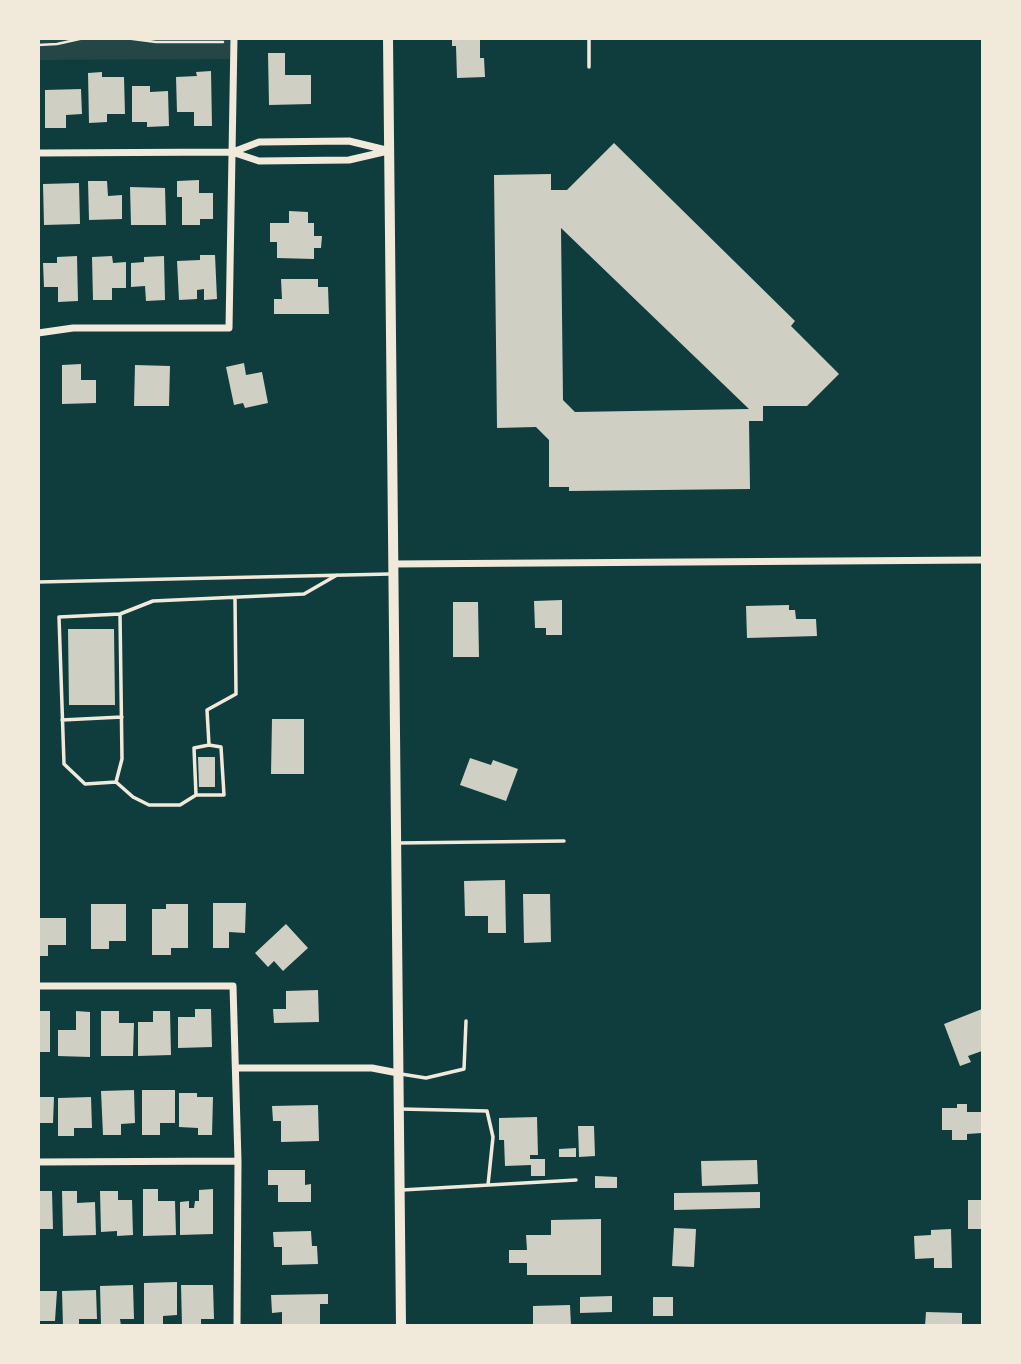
<!DOCTYPE html>
<style>
body{margin:0}
#map{position:relative;width:1021px;height:1364px;overflow:hidden;background:#0f3d3e;font-family:"DejaVu Sans",sans-serif}
canvas{display:block}
.frame{position:absolute;inset:0;border:40px solid #f1e9da;pointer-events:none}
</style>
<div id="map">
<canvas width="1021" height="1364"></canvas>
<div class="frame"></div>
</div>
<script>
const ctx = document.querySelector('canvas').getContext('2d');
ctx.lineJoin = 'round';
function fill(path, color) {
  ctx.fillStyle = color;
  ctx.fill(path, 'evenodd');
}
function toPath(rows) {
  const path = new Path2D();
  for (const r of rows) {
    path.moveTo(r[0], r[1]);
    for (let i = 2; i < r.length; i += 2) path.lineTo(r[i], r[i + 1]);
  }
  return path;
}
function stroke(path, color, width, dash) {
  ctx.strokeStyle = color;
  ctx.lineWidth = width;
  ctx.lineCap = dash ? 'butt' : 'round';
  ctx.setLineDash(dash || []);
  ctx.stroke(path);
}
fill(toPath([
 [38,39,234,39,233,59,39,60]
]), '#244646');
fill(toPath([
 [452,38,480,38,480,58,484,58,485,77,457,78,456,46,452,46],
 [268,53,285,53,285,75,311,75,311,104,269,105],
 [211,71,212,126,194,126,194,112,177,112,176,77,197,76,196,72],
 [102,72,102,77,124,77,125,114,107,114,107,122,89,123,88,73],
 [132,86,150,86,150,92,168,91,169,126,147,127,147,122,132,122],
 [81,89,82,114,66,115,66,128,45,128,45,90],
 [614,143,795,321,791,326,839,374,807,406,763,406,763,421,749,421,750,489,569,491,569,487,549,487,549,440,536,427,497,428,494,175,551,174,551,190,567,190],
 [561,228,749,409,575,412,563,400],
 [199,180,199,193,213,193,213,219,200,219,200,225,182,225,182,197,177,197,177,181],
 [88,181,107,181,108,196,122,195,122,219,89,220],
 [79,183,80,224,44,225,43,184],
 [130,187,165,188,166,225,131,225],
 [289,211,308,212,308,223,314,223,314,236,322,236,321,248,314,248,314,259,277,258,277,242,270,242,270,223,289,223],
 [200,255,215,255,217,299,204,300,204,289,197,290,197,299,179,300,177,261,200,260],
 [77,256,78,301,58,302,58,287,44,287,43,263,57,263,57,257],
 [112,256,113,263,126,262,126,288,112,288,112,300,93,300,92,257],
 [164,256,165,300,146,301,145,286,131,287,131,263,144,262,144,257],
 [281,279,318,279,318,287,328,287,329,314,274,314,274,299,282,299],
 [244,363,246,375,262,372,268,403,245,408,243,403,234,405,226,367],
 [81,364,81,380,96,380,96,403,62,404,62,365],
 [135,365,170,366,169,406,134,406],
 [562,600,562,635,546,635,546,628,535,628,534,601],
 [453,602,478,602,479,657,453,657],
 [789,605,789,610,795,610,796,619,816,619,817,636,747,638,746,606],
 [68,629,114,629,115,705,69,705],
 [272,719,304,719,304,774,271,774],
 [198,757,215,757,215,787,199,787],
 [470,758,491,765,493,760,518,769,506,801,460,785],
 [505,880,506,933,488,933,488,916,465,916,464,881],
 [523,894,550,894,551,942,524,943],
 [213,903,246,903,245,933,229,932,229,948,213,948],
 [91,904,126,904,126,941,109,941,109,949,91,949],
 [166,904,188,904,188,948,171,948,171,955,152,955,152,909,166,909],
 [38,918,66,918,66,945,48,945,48,956,38,956],
 [286,924,308,948,283,971,274,961,268,967,255,953],
 [318,990,319,1022,274,1023,273,1009,286,1009,286,991],
 [195,1009,211,1009,212,1047,178,1048,178,1017,195,1017],
 [982,1009,982,1051,968,1056,971,1062,960,1066,944,1024],
 [38,1011,50,1011,50,1052,38,1052],
 [76,1011,90,1012,90,1057,58,1056,58,1030,76,1030],
 [101,1011,119,1011,119,1023,134,1023,133,1056,101,1056],
 [153,1011,170,1011,171,1055,138,1056,138,1022,153,1022],
 [134,1090,135,1123,121,1124,121,1135,103,1135,101,1091],
 [142,1090,175,1090,175,1123,160,1123,160,1135,142,1135],
 [179,1093,197,1093,197,1097,213,1097,212,1135,198,1135,198,1128,179,1127],
 [38,1097,54,1097,53,1123,38,1123],
 [91,1097,92,1128,74,1128,74,1136,58,1136,58,1098],
 [957,1104,967,1104,967,1112,982,1112,982,1133,967,1134,967,1140,952,1140,952,1130,942,1130,942,1108,957,1108],
 [318,1105,319,1141,281,1142,281,1121,273,1121,272,1106],
 [537,1117,538,1155,530,1155,530,1159,545,1159,545,1176,531,1176,531,1165,505,1166,504,1140,499,1140,499,1118],
 [578,1126,594,1126,595,1156,579,1157],
 [576,1148,576,1157,559,1157,559,1149],
 [757,1160,758,1184,702,1186,701,1161],
 [268,1170,305,1170,305,1185,311,1184,311,1202,278,1202,278,1185,268,1185],
 [595,1176,617,1177,617,1188,595,1188],
 [143,1189,158,1189,158,1201,175,1201,176,1235,143,1236],
 [213,1189,213,1234,180,1235,180,1202,189,1201,189,1208,194,1208,195,1201,199,1201,199,1190],
 [38,1191,52,1191,53,1229,38,1229],
 [62,1191,77,1191,77,1203,95,1202,96,1235,63,1236],
 [100,1191,118,1191,118,1200,132,1200,133,1235,117,1236,117,1231,101,1232],
 [760,1192,760,1208,674,1210,674,1193],
 [968,1200,982,1200,982,1229,968,1229],
 [601,1219,601,1275,527,1275,527,1263,509,1263,509,1250,527,1250,526,1235,551,1235,551,1220],
 [674,1228,696,1229,694,1267,672,1266],
 [951,1229,952,1268,934,1268,934,1258,915,1259,914,1236,931,1235,931,1230],
 [311,1231,312,1246,317,1246,318,1264,282,1265,282,1247,274,1247,273,1232],
 [177,1282,177,1315,163,1316,163,1326,144,1326,144,1283],
 [133,1285,134,1319,120,1319,121,1326,101,1326,100,1286],
 [181,1285,213,1285,214,1319,201,1319,201,1326,182,1326],
 [96,1290,97,1319,79,1319,79,1326,63,1326,62,1291],
 [38,1291,57,1291,55,1321,38,1321],
 [328,1294,328,1304,320,1304,320,1326,282,1326,282,1312,272,1313,271,1295],
 [612,1296,612,1312,580,1313,580,1297],
 [653,1297,673,1297,673,1316,653,1316],
 [570,1305,571,1326,533,1326,533,1306],
 [926,1312,962,1313,962,1326,925,1326]
]), '#cfcfc3');
stroke(toPath([
 [125,38,156,42,223,42],
 [38,45,57,44,84,38]
]), '#f1e9da', 2.5);
stroke(toPath([
 [589,67,589,38],
 [38,582,390,574],
 [120,614,122,759,116,782,85,784,64,764,59,617,120,614,153,601,304,594,337,575],
 [62,720,122,717],
 [209,745,207,710,236,694,235,598],
 [116,782,133,797,149,805,180,805,196,795,224,795,221,747,209,745,194,748,196,795],
 [398,843,564,841],
 [401,1074,426,1078,464,1069,466,1021],
 [401,1109,487,1111,493,1137,488,1185],
 [402,1190,576,1180]
]), '#f1e9da', 3.5);
stroke(toPath([
 [233,152,259,142,349,141,386,150],
 [38,153,232,152,259,161,349,160,388,151],
 [38,333,73,328,229,328,234,38],
 [393,564,982,560],
 [38,986,233,986,238,1161,237,1326],
 [237,1068,372,1068,398,1073],
 [38,1162,238,1161]
]), '#f1e9da', 7);
stroke(toPath([
 [388,38,401,1326]
]), '#f1e9da', 10);
</script>
